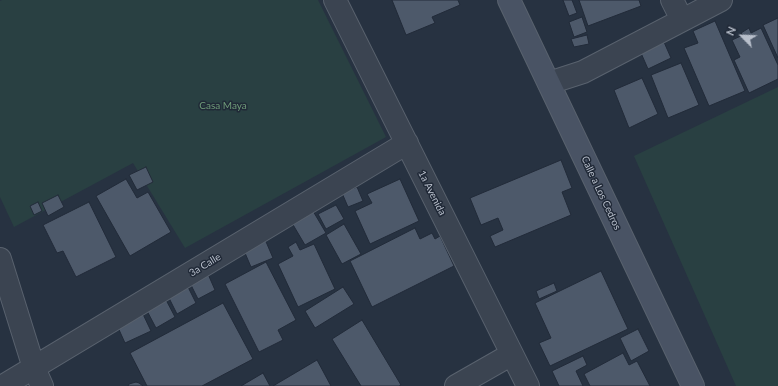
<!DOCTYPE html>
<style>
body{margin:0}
#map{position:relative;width:778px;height:386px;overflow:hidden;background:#273241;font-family:Lato,sans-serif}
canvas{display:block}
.north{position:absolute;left:722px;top:16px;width:40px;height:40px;-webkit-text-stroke:3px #202937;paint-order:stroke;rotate:294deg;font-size:11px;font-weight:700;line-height:16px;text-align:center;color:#b8bfcb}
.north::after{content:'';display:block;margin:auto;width:14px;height:18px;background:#b8bfcb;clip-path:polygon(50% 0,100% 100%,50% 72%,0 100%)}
</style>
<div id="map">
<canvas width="778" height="386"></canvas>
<div class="north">N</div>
</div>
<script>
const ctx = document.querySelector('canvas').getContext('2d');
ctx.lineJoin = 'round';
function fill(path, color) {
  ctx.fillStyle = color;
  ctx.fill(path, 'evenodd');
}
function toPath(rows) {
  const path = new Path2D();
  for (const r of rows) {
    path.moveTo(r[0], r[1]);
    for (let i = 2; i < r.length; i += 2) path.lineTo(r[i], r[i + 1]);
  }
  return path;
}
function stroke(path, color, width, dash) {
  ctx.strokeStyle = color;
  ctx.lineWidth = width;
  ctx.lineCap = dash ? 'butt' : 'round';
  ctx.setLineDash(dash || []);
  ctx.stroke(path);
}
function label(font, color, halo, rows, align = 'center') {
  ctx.font = font + ' Lato,sans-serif';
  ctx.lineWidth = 3;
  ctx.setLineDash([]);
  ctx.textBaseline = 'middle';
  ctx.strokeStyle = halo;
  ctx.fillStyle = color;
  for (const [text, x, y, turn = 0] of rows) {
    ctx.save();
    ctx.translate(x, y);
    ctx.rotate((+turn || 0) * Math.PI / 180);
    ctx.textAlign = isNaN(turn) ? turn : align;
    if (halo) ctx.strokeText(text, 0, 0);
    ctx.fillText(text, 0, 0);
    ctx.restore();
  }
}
fill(toPath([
 [2,0,318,0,386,137,185,248,133,163,14,227,0,197,0,1],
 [778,87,778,386,736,386,634,156]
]), '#294042');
const building = toPath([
 [392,0,458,0,460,5,432,17,435,23,406,35,392,0],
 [563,0,572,0,577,13,569,16,563,0],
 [579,0,639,0,641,6,588,26,579,0],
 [582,17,587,32,574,37,569,22,582,17],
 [778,18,778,58,763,25,778,18],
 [715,21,745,91,709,106,684,48,698,43,693,31,715,21],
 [749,28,751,33,761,28,778,65,778,79,749,93,734,60,740,57,732,40,743,35,741,33,749,28],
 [587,35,589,44,574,47,571,39,587,35],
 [664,42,671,58,648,69,641,53,664,42],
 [681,63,699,105,668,118,651,75,681,63],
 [642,78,658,114,629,128,614,90,642,78],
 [561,160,572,188,562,192,571,215,495,247,490,236,503,230,498,218,481,225,470,198,561,160],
 [146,167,153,182,137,190,129,175,146,167],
 [126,179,137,198,148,192,171,232,130,256,96,196,126,179],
 [400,179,419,221,370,244,355,211,372,203,367,194,400,179],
 [357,187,363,201,348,207,342,193,357,187],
 [58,195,64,207,48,216,42,203,58,195],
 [38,202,42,211,34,215,30,206,38,202],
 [89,202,116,257,76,277,63,251,57,253,43,225,89,202],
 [336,205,344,219,326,229,318,214,336,205],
 [313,211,326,233,305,245,292,223,313,211],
 [344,224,361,254,342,264,326,235,344,224],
 [415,228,420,239,432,233,435,239,440,236,454,266,372,307,350,261,415,228],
 [264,237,273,258,251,267,242,246,264,237],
 [296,242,300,250,314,244,335,289,298,307,278,264,293,256,288,247,296,242],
 [266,262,296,320,278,330,283,340,259,352,225,284,266,262],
 [601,271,628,329,550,366,539,343,551,338,535,303,601,271],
 [208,274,215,290,198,299,190,283,208,274],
 [554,283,557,291,539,299,536,291,554,283],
 [187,285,196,303,177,314,168,296,187,285],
 [343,287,354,304,315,328,305,311,343,287],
 [164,296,175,317,156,328,145,307,164,296],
 [223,303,253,359,202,386,147,386,130,353,223,303],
 [142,312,151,331,125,343,116,323,142,312],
 [362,320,401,385,399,386,361,386,332,339,362,320],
 [638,329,649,351,631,361,620,338,638,329],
 [623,353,629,365,637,361,650,386,590,386,584,374,623,353],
 [583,356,587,365,576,371,583,386,559,386,552,371,583,356],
 [317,360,331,386,273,386,317,360],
 [263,373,270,386,241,386,263,373],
 [136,382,139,383,143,386,128,386,129,384,136,382]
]);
fill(building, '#4d596a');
stroke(building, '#222b39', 1);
const street = toPath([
 [335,0,528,386],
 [672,0,682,20],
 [549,83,583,72,721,0],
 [0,259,34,368,42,386],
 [3,386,407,143],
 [456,386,512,354]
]);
const secondary = toPath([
 [509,0,693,386]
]);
stroke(street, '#59626e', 24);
stroke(secondary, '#59626e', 24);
stroke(street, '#3b4451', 22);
stroke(secondary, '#495364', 22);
label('10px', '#6f9c79', '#202937', [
 ["Casa Maya",223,106]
]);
label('10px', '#b8bfcb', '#202937', [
 ["1a Avenida",432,193,63],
 ["Calle a Los Cedros",601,193,65],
 ["3a Calle",205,265,-31]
]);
</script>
